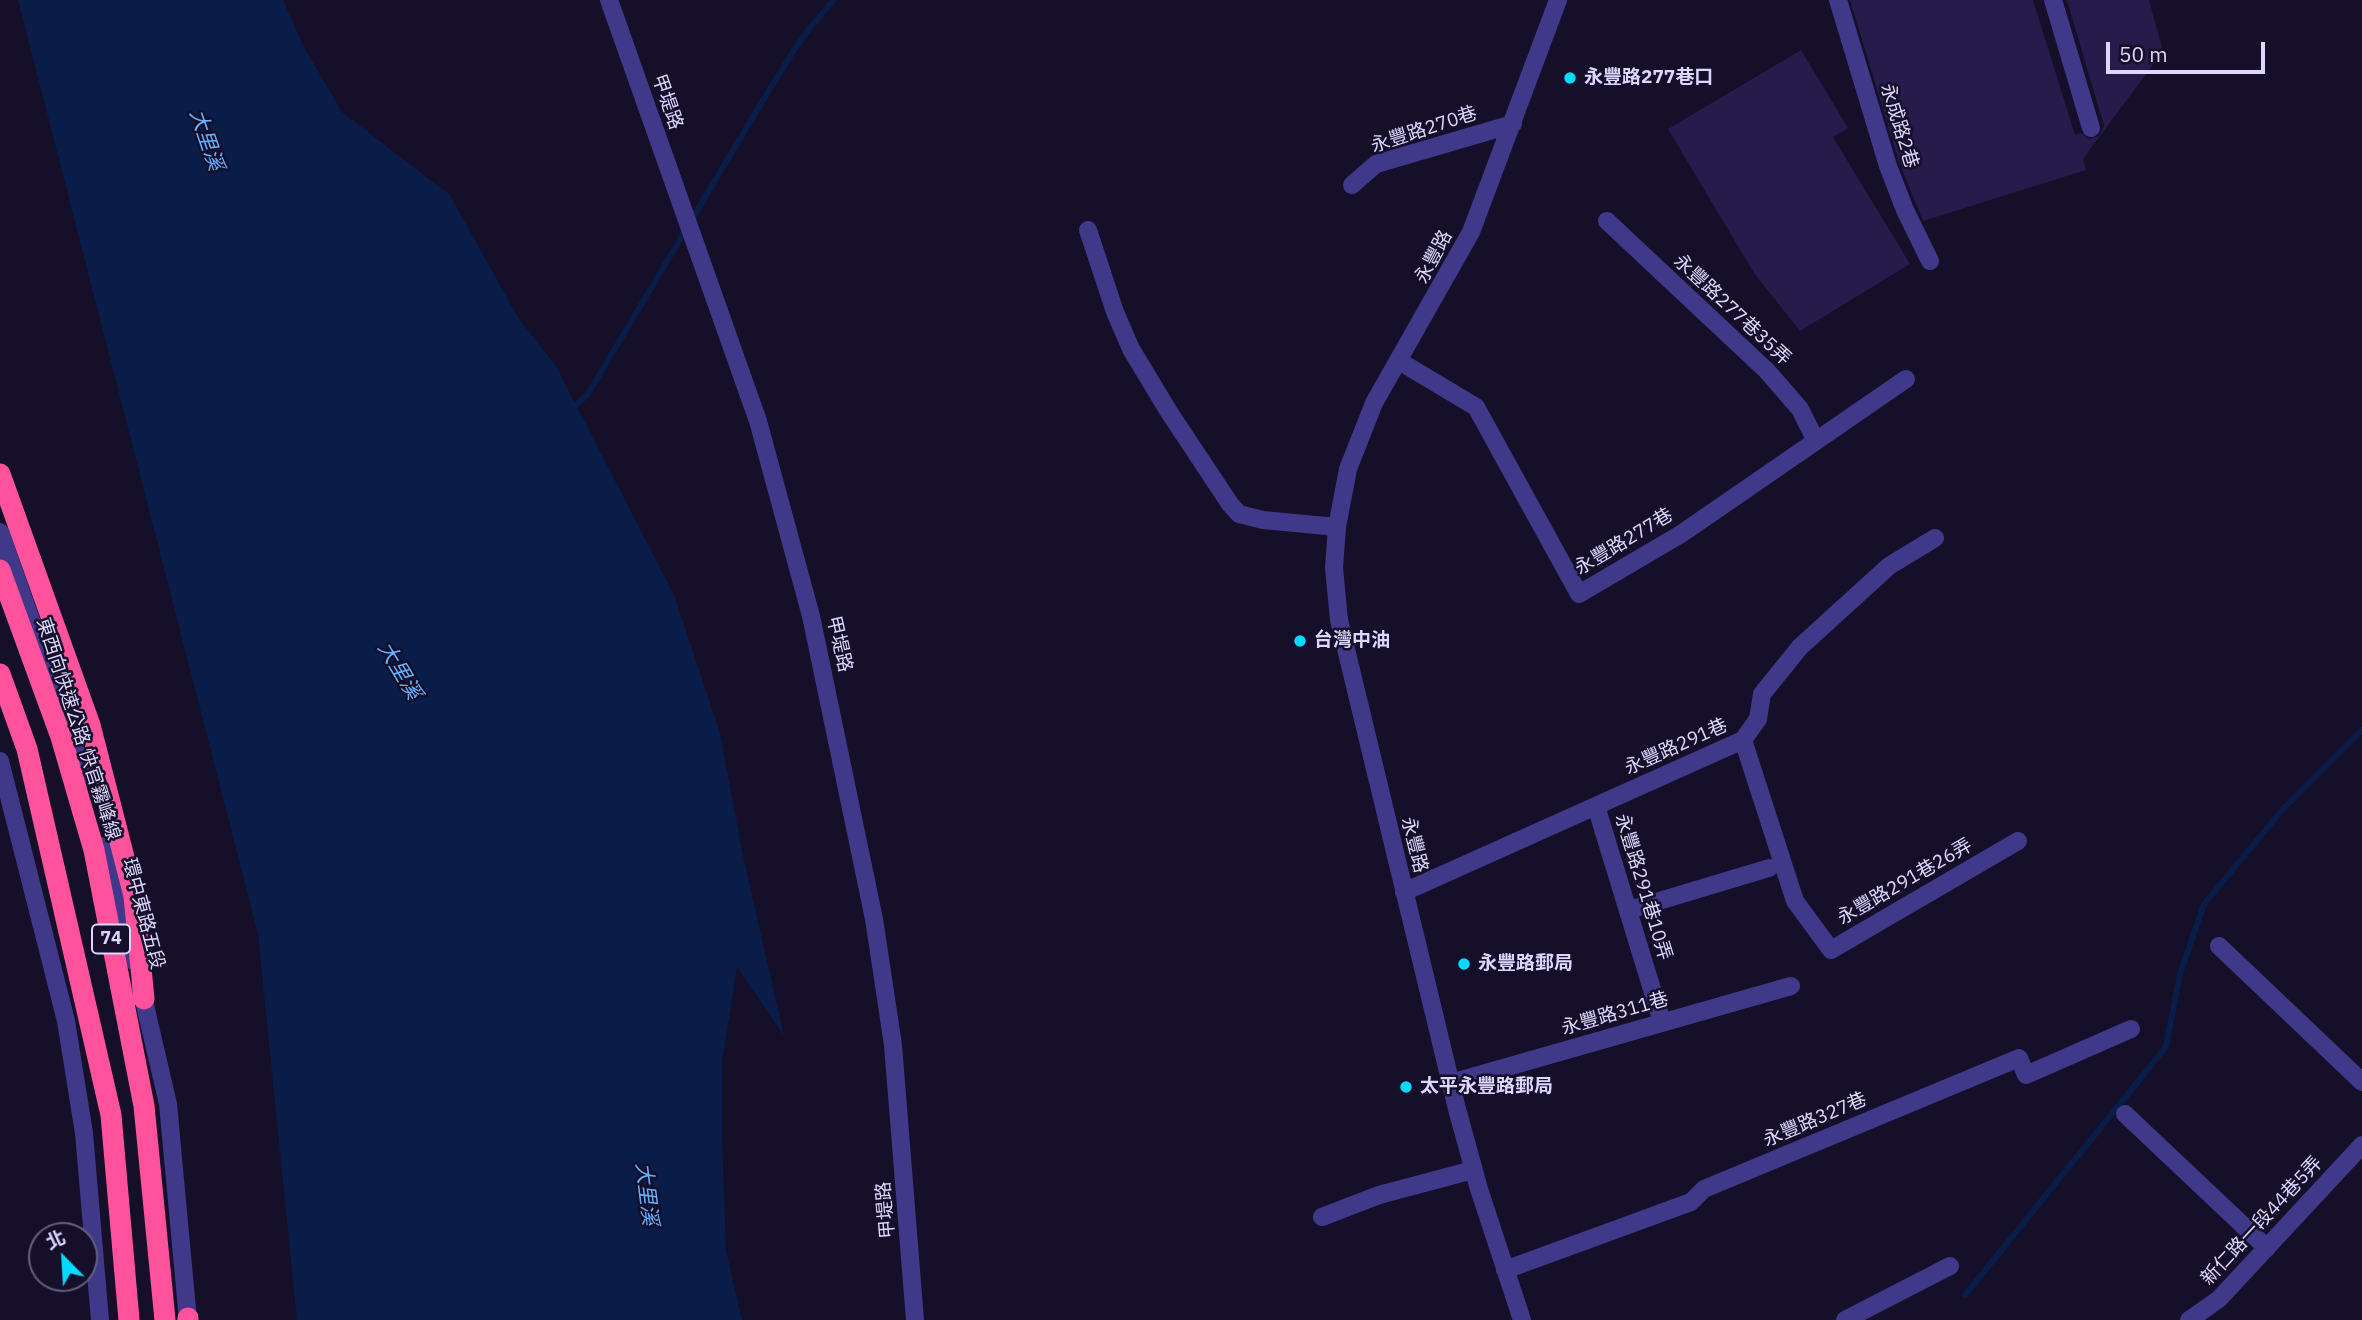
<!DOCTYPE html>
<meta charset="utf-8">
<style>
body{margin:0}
#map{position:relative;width:2362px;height:1320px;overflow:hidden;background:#150f29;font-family:"IBM Plex Sans","Noto Sans TC",sans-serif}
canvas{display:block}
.north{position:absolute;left:28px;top:1222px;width:70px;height:70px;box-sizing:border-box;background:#150f29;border:2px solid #655f7f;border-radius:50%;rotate:336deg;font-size:19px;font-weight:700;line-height:28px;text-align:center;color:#ddd7ff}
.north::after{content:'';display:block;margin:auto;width:24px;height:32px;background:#03daff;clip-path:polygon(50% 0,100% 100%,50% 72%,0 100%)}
.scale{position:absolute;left:2106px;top:42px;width:159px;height:32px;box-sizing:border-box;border:4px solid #ddd7ff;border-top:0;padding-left:9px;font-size:21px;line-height:24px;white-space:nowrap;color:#ddd7ff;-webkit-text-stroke:5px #150f29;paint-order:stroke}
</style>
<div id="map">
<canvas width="2362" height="1320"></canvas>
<div class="north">北</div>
<div class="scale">50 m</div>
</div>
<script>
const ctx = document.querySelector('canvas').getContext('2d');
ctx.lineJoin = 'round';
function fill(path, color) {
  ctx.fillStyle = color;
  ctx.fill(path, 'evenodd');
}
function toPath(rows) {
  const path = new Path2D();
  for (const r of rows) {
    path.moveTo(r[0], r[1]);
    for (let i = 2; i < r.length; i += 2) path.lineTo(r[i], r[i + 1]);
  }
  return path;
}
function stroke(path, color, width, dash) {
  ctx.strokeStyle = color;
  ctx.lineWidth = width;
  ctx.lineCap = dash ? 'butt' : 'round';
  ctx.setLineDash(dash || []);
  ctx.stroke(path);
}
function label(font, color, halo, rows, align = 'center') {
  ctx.font = font + ' "IBM Plex Sans","Noto Sans TC",sans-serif';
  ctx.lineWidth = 5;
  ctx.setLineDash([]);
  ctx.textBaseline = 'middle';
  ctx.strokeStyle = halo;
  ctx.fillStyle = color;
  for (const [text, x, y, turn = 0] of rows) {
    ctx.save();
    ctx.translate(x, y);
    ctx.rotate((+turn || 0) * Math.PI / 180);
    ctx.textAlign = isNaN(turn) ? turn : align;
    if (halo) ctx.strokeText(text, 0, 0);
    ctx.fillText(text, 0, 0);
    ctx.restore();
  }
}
fill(toPath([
 [18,0,283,0,304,47,342,112,450,195,517,316,557,368,674,595,720,733,742,851,784,1036,737,967,722,1062,722,1135,726,1250,742,1320,297,1320,258,934]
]), '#091d48');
stroke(toPath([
 [571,410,588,394,760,105,799,42,833,0],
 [1965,1295,2166,1047,2180,974,2204,904,2283,809,2362,730]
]), '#091d48', 6);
fill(toPath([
 [1850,0,2033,0,2075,135,2081,133,2089,139,2099,136,2104,126,2067,0,2149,0,2163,51,2083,159,2086,170,1923,221,1899,162],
 [1801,50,1848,128,1833,137,1910,264,1800,331,1754,273,1668,129]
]), '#261b4a');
stroke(toPath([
 [609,0,758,421,811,616,874,919,893,1045,915,1320],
 [1838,0,1888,166,1905,210,1930,261],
 [2053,0,2091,128],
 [1352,185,1376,164,1513,124],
 [1607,221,1767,371,1800,409,1816,441],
 [1088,230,1115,312,1131,349,1169,412,1230,504,1239,514,1263,520,1337,527],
 [1399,361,1476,407,1579,594,1681,534,1906,379],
 [0,532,71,734,84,779],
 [1743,740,1795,901,1831,950,2018,841],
 [0,761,66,1021,84,1133,100,1320],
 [1596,806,1662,1022],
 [102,846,134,961],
 [1404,892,1743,740,1758,719,1762,694,1800,647,1889,566,1935,538],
 [1629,910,1769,868],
 [2219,946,2362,1082],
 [141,988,168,1104,188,1320],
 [1451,1083,1791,986],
 [2125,1114,2267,1248],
 [1322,1217,1379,1195,1473,1170],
 [1505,1270,1691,1202,1704,1189,2019,1058,2026,1075,2131,1029],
 [1522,1320,1479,1189,1457,1109,1339,620,1334,568,1337,527,1348,469,1374,403,1471,232,1558,0],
 [1845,1320,1950,1266],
 [2189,1320,2219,1299,2362,1145]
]), '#403989', 18);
stroke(toPath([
 [0,474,90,725,134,896,144,999],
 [0,570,61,737,94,850,144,1106,165,1320],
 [0,674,27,749,111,1115,129,1320],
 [188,1318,188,1320]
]), '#ff529d', 21);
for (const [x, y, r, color] of [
 [1570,78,7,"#03daff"],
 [1300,641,7,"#03daff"],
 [1464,964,7,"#03daff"],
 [1406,1087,7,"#03daff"]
]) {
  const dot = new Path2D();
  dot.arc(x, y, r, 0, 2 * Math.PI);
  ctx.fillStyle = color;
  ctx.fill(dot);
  stroke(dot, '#150f29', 2.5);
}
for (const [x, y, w] of [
 [111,939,38]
]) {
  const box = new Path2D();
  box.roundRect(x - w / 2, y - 14.5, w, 29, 5);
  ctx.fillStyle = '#150f29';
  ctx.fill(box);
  stroke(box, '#ddd7ff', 2);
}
label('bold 18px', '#ddd7ff', null, [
 ["74",111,939]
]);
label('bold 19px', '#ddd7ff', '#150f29', [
 ["永豐路277巷口",1584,78],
 ["台灣中油",1314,641],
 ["永豐路郵局",1478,964],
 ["太平永豐路郵局",1420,1087]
], 'left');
label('19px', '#ddd7ff', '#150f29', [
 ["甲堤路",667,102,71],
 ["永成路2巷",1899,126,73],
 ["永豐路270巷",1424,130,-18],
 ["永豐路",1434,257,-62],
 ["永豐路277巷35弄",1732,310,43],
 ["永豐路277巷",1624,542,-31],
 ["甲堤路",839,644,77],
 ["東西向快速公路 快官霧峰線",78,729,72],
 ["永豐路291巷",1676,747,-24],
 ["永豐路",1414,845,76],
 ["永豐路291巷26弄",1905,882,-30],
 ["永豐路291巷10弄",1643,887,73],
 ["環中東路五段",143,914,75],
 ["永豐路311巷",1615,1014,-16],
 ["永豐路327巷",1815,1120,-23],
 ["甲堤路",886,1210,-95],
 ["新仁路一段44巷5弄",2262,1221,-47]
]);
label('italic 21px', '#65b0ff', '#150f29', [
 ["大里溪",206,140,71],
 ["大里溪",399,671,59],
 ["大里溪",646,1194,83]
]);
</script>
